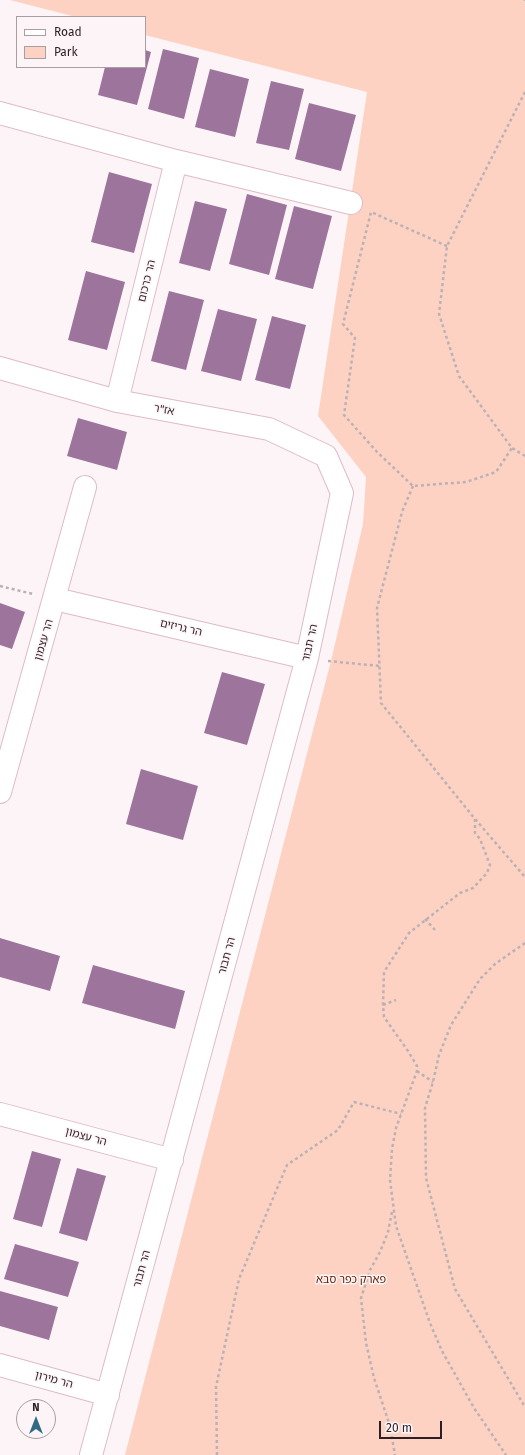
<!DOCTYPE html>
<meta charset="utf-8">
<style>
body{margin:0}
#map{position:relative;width:525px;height:1455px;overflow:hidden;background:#fcf4f7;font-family:"Fira Sans",sans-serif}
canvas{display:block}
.legend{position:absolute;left:16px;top:16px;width:130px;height:52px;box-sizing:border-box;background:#fcf4f7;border:1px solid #a99ea3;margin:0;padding:5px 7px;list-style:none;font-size:12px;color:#2c1e24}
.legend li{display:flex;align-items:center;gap:8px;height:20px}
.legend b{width:20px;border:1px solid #a99ea3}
.north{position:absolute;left:16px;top:1399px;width:40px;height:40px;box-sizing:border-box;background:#fcf4f7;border:1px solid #a99ea3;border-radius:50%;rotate:0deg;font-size:11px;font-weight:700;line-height:16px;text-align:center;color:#2c1e24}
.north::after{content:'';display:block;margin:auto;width:14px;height:18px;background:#306b83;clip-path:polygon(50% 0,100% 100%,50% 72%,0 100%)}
.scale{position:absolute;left:379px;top:1421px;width:63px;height:18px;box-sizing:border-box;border:2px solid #2c1e24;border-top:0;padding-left:5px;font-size:12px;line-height:14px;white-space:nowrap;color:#2c1e24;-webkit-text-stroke:3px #fcf4f7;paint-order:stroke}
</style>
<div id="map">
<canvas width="525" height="1455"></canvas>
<ul class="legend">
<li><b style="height:5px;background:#fff"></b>Road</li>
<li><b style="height:11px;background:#fdd2c2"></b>Park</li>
</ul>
<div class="north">N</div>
<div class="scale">20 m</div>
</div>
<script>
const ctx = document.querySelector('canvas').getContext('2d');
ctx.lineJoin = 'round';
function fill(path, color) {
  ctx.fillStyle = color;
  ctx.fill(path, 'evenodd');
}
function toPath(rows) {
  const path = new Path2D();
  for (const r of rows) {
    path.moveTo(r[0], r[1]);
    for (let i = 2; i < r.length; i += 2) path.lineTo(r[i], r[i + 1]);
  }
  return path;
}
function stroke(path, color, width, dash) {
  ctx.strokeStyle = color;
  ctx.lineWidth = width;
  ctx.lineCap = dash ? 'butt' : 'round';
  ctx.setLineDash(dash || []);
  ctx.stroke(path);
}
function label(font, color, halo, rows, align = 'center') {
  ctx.font = font + ' "Fira Sans","Noto Sans Hebrew",sans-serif';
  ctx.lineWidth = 3;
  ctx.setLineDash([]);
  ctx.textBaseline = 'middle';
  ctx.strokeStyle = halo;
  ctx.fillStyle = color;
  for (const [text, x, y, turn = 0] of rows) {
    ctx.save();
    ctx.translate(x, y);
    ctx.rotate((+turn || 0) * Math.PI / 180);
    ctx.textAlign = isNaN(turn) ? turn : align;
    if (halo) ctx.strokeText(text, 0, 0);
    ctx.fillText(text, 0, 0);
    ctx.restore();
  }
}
fill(toPath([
 [10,0,525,0,525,1455,125,1455,331,661,363,524,366,477,318,416,367,92,145,35,145,17,76,17]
]), '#fdd2c2');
fill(toPath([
 [163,49,199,58,184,119,148,109],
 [145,50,151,52,137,105,98,95,105,67,145,67],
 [210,69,249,79,235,137,195,127],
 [271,81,304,89,289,150,256,143],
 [309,103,356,115,341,171,295,159],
 [109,172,152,184,134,253,91,242],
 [247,194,287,205,269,275,229,264],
 [195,201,227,209,210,271,179,263],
 [294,206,332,216,313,289,275,279],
 [86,271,125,282,107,350,68,340],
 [169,291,204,300,186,370,151,361],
 [218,309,257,319,241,381,201,371],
 [272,316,306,325,290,389,255,380],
 [78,418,127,432,117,470,67,456],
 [0,603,25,612,12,649,0,645],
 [222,672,265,684,247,745,204,733],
 [141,769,198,786,183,840,126,824],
 [0,938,60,956,50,991,0,977],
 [93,965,185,991,175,1029,82,1003],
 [32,1151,61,1159,42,1227,13,1219],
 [77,1168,106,1176,87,1241,59,1233],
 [15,1244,79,1262,68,1297,4,1279],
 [0,1291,58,1307,49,1340,0,1326]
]), '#9d749c');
const minor = toPath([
 [0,113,176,161],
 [0,368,117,401,269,429,326,456,342,493,307,658,91,1455],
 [117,401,176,161,351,203],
 [55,599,307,658],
 [0,792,85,487],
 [0,1114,172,1160],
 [0,1365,108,1395]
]);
stroke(minor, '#dfbbc9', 24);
stroke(toPath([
 [525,0,525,1],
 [525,92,447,246,439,314,459,376,512,448,525,456],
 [447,246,371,212,343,324,355,338,344,415,377,452,413,486,466,482,496,472,512,448],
 [413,486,402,512,377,608,381,703,475,819,525,877],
 [0,586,33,594],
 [328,661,380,666],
 [475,819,475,833,480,839,490,865,487,873,473,888,460,893,409,933,384,972,383,1005,384,1017,408,1051,417,1066,417,1071,396,1128,392,1149,390,1180,396,1226,430,1323,442,1351,474,1408,506,1455],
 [425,919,435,930],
 [525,943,495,964,480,979,451,1025,439,1055,433,1082,425,1108,426,1178,455,1289,525,1407],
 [383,1005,396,1000],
 [417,1071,433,1082],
 [392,1212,388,1232,380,1252,370,1270,361,1298,366,1343,374,1378,390,1426,395,1455],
 [217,1455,216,1387,239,1279,287,1165,338,1130,354,1102,401,1114]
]), '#bbb1b5', 2.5, [3, 3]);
stroke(minor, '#fff', 22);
label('11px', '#2c1e24', '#fcf4f7', [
 ["הר כרכום",147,281,-76],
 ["אז\"ר",164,410,11],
 ["הר גריזים",181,628,13],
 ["הר עצמון",44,640,-74],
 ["הר תבור",310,643,-77],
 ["הר תבור",227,956,-75],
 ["הר עצמון",86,1137,15],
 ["הר תבור",142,1269,-75],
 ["הר מירון",54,1380,15]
]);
label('11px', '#652000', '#fcf4f7', [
 ["פארק כפר סבא",351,1280]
]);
</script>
